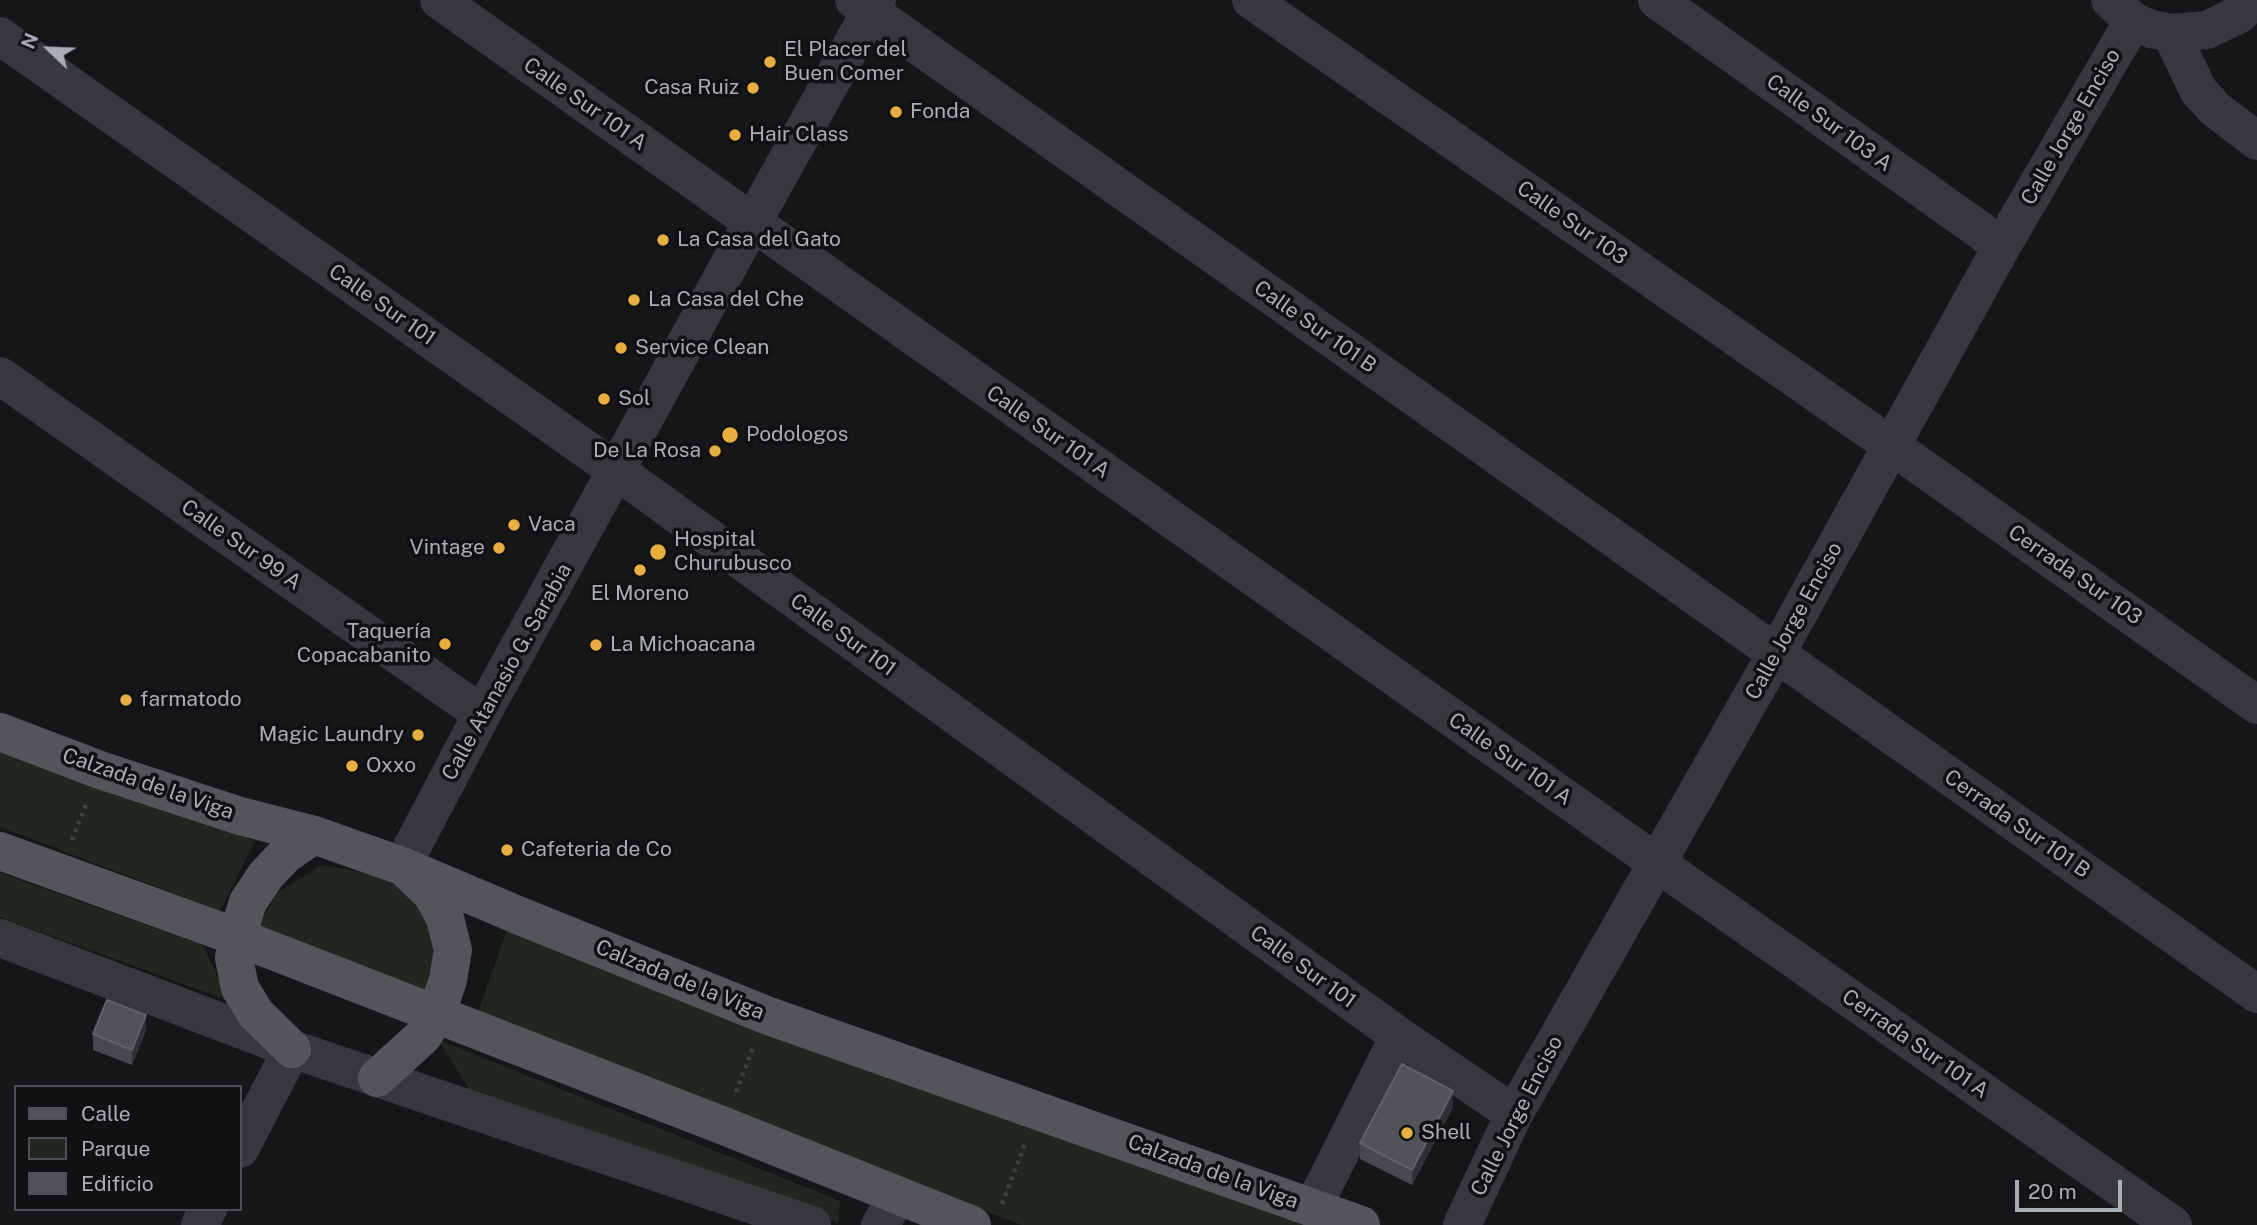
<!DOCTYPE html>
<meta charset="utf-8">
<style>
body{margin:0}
#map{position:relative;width:2257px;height:1225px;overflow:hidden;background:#161618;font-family:"Public Sans",sans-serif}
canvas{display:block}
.legend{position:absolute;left:14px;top:1085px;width:228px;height:126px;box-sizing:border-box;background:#111113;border:2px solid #4e4f55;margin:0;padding:9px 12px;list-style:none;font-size:21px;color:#a9adb7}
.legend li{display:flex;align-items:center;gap:14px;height:35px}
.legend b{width:35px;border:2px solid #4e4f55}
.north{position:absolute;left:14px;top:14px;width:70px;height:70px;-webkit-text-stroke:5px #111113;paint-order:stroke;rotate:293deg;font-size:19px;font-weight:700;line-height:28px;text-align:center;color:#a9adb7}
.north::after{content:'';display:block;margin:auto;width:24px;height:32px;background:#a9adb7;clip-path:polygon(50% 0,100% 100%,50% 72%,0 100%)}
.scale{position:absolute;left:2015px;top:1180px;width:107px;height:32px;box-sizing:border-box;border:4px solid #a9adb7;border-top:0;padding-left:9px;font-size:21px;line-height:24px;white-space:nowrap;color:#a9adb7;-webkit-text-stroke:5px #111113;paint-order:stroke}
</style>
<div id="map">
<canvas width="2257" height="1225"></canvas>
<ul class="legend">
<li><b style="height:9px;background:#53555b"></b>Calle</li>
<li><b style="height:19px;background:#202721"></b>Parque</li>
<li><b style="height:19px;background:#525358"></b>Edificio</li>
</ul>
<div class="north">N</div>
<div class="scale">20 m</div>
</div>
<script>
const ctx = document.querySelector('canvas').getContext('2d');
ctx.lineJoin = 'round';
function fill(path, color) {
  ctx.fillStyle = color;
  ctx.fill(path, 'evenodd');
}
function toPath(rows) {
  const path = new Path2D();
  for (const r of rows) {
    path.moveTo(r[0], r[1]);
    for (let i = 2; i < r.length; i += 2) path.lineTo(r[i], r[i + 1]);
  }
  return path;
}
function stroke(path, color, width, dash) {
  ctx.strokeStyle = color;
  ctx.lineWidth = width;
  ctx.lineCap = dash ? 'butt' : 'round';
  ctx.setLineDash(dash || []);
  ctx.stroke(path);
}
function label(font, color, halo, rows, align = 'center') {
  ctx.font = font + ' "Public Sans",sans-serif';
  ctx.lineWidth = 7;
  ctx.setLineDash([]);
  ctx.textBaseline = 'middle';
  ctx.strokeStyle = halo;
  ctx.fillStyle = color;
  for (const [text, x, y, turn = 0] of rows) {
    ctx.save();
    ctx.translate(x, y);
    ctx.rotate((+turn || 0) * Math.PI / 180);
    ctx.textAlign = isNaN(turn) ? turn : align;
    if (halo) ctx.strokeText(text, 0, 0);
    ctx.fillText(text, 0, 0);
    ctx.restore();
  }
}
fill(toPath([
 [0,745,255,841,220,911,0,827],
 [322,865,378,875,424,901,438,938,427,997,257,930,276,894],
 [0,873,203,945,229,1001,0,917],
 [515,907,1323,1225,1022,1225,477,1015],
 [439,1040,840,1201,838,1223,472,1094]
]), '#202721');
stroke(toPath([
 [72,840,87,802],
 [736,1092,753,1048],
 [1002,1204,1025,1144]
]), '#3d3f43', 4.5, [3.5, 5]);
stroke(toPath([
 [439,0,1657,863,2173,1225],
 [854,0,2257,994],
 [1251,0,1892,446,2257,705],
 [1657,0,2002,246],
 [2110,0,2133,21,2151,29,2171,33,2207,30,2240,14,2251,0],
 [2171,33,2198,90,2215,109,2257,141],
 [0,36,617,471,1399,1036,1514,1114],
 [0,376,482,714],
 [402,866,482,714,752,223,877,0],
 [0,938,292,1049,812,1225],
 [240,1149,292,1049],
 [1313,1207,1399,1036],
 [200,1225,208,1209],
 [880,1225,898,1196],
 [1462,1225,1514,1114,1776,654,2002,246,2133,21]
]), '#37383c', 38);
stroke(toPath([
 [0,732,100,770,240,816,314,835,402,866,520,916,766,1015,1361,1225],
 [0,851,237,937,724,1126,972,1225],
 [292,1049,256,1014,240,988,234,958,237,937,248,902,266,875,286,854,314,835],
 [377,1078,423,1036,436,1015,448,980,453,950,445,918,432,894,409,872]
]), '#53555b', 38);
fill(toPath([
 [146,1031,132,1065,93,1050,93,1034],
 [1453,1107,1412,1185,1360,1159,1360,1143]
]), '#47494d');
fill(toPath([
 [146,1015,146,1031,132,1065,132,1050],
 [1453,1091,1453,1107,1412,1185,1412,1170]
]), '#2f3033');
const building = toPath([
 [107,1000,146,1015,132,1050,93,1034,107,1000],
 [1402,1064,1453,1091,1412,1170,1360,1143,1402,1064]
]);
fill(building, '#525358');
stroke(building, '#606167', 2);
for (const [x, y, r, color] of [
 [770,62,7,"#e6af40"],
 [753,88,7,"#e6af40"],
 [896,112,7,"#e6af40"],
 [735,135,7,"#e6af40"],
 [663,240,7,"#e6af40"],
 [634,300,7,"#e6af40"],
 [621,348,7,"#e6af40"],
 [604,399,7,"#e6af40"],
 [730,435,9,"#e6af40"],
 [715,451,7,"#e6af40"],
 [514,525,7,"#e6af40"],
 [499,548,7,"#e6af40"],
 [658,552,9,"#e6af40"],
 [640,570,7,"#e6af40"],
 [445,644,7,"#e6af40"],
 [596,645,7,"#e6af40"],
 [126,700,7,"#e6af40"],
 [418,735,7,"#e6af40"],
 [352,766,7,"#e6af40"],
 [507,850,7,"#e6af40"],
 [1407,1133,7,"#e6af40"]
]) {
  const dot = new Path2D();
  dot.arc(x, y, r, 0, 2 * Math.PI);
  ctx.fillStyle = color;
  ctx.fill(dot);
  stroke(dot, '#111113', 2.5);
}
label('21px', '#a9adb7', '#111113', [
 ["El Placer del",784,50],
 ["Buen Comer",784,74],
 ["Casa Ruiz",739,88,"right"],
 ["Fonda",910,112],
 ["Hair Class",749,135],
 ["La Casa del Gato",677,240],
 ["La Casa del Che",648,300],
 ["Service Clean",635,348],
 ["Sol",618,399],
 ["Podologos",746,435],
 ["De La Rosa",701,451,"right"],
 ["Vaca",528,525],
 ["Hospital",674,540],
 ["Churubusco",674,564],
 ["Vintage",485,548,"right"],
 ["El Moreno",640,594,"center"],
 ["Taquería",431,632,"right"],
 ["Copacabanito",431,656,"right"],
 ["La Michoacana",610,645],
 ["farmatodo",140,700],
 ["Magic Laundry",404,735,"right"],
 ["Oxxo",366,766],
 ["Cafeteria de Co",521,850],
 ["Shell",1421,1133]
], 'left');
label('21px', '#a9adb7', '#111113', [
 ["Calle Sur 101 A",585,104,35],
 ["Calle Sur 103 A",1829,123,36],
 ["Calle Jorge Enciso",2071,127,-60],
 ["Calle Sur 103",1572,223,35],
 ["Calle Sur 101",382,305,35],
 ["Calle Sur 101 B",1315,327,35],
 ["Calle Sur 101 A",1048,432,35],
 ["Calle Sur 99 A",241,545,35],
 ["Cerrada Sur 103",2075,575,35],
 ["Calle Jorge Enciso",1794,621,-61],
 ["Calle Sur 101",843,635,36],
 ["Calle Atanasio G. Sarabia",507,672,-61],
 ["Calle Sur 101 A",1510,759,35],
 ["Calzada de la Viga",148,784,19],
 ["Cerrada Sur 101 B",2017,824,35],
 ["Calle Sur 101",1303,967,36],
 ["Calzada de la Viga",680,980,22],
 ["Cerrada Sur 101 A",1915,1044,35],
 ["Calle Jorge Enciso",1517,1116,-63],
 ["Calzada de la Viga",1213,1172,20]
]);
</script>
